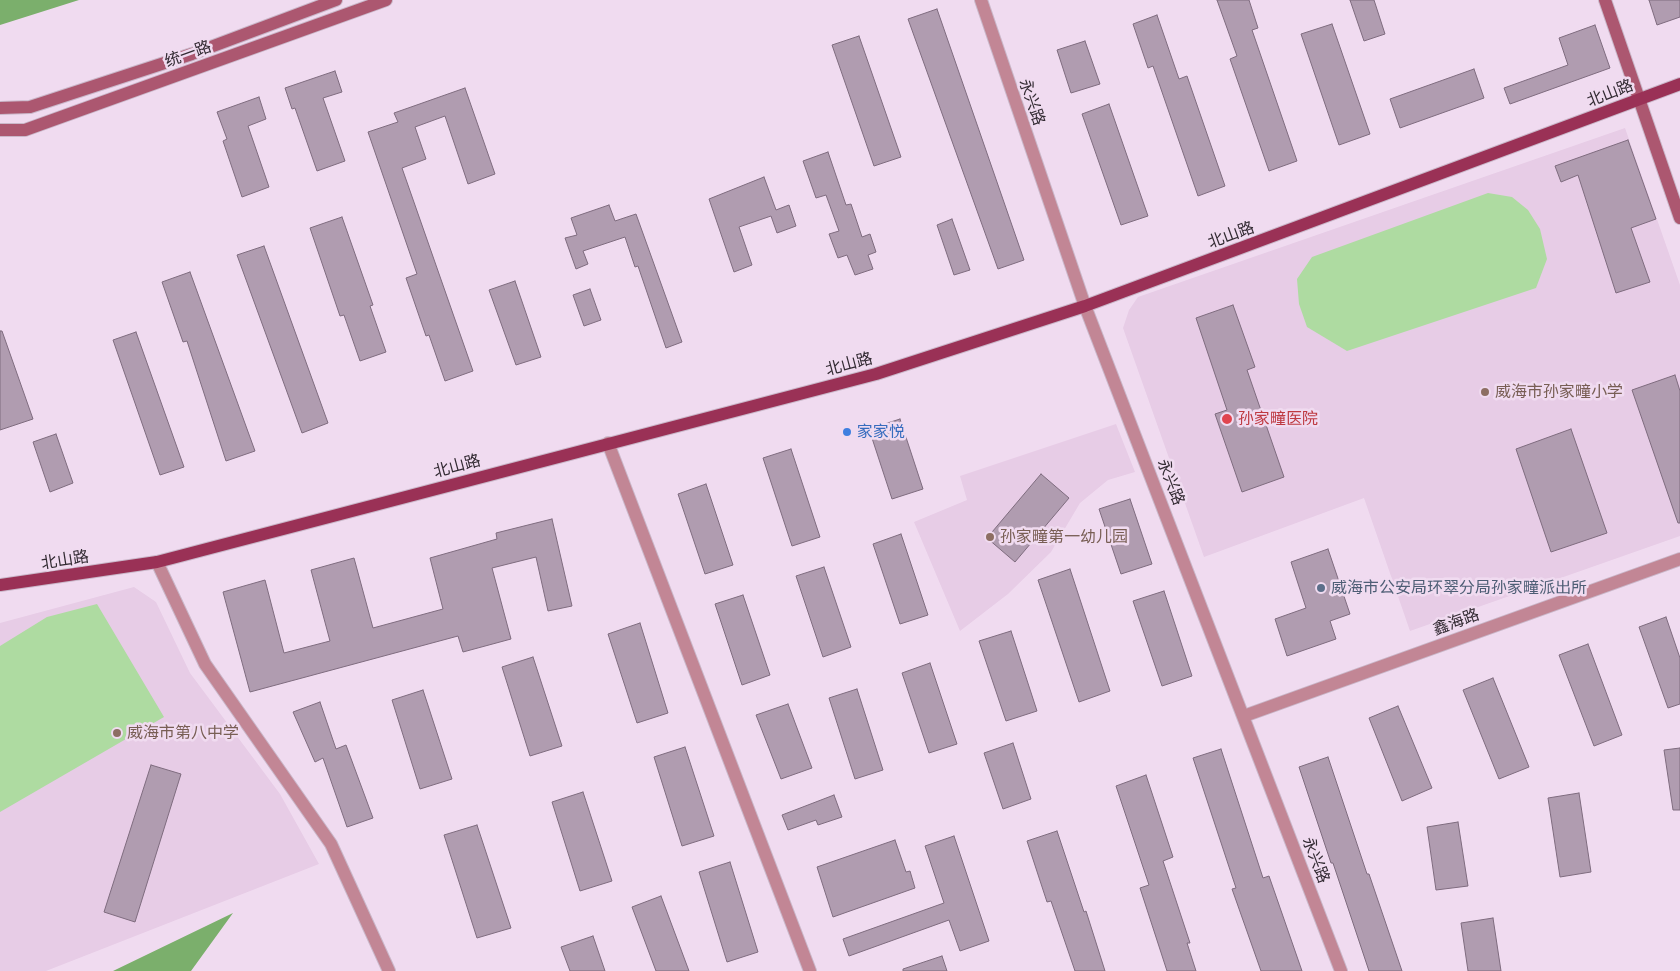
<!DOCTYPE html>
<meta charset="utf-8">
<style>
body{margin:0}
canvas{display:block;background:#f0dbf0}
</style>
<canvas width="1680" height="971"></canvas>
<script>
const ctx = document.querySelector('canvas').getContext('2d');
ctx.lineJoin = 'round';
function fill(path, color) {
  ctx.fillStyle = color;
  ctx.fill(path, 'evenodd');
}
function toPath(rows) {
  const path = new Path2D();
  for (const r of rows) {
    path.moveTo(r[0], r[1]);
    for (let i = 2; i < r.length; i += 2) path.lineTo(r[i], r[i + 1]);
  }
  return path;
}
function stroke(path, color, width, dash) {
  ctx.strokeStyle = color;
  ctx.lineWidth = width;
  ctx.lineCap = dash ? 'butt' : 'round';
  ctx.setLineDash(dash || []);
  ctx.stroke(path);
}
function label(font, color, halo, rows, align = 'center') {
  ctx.font = font + ' Lato,"Noto Sans SC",sans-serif';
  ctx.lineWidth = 5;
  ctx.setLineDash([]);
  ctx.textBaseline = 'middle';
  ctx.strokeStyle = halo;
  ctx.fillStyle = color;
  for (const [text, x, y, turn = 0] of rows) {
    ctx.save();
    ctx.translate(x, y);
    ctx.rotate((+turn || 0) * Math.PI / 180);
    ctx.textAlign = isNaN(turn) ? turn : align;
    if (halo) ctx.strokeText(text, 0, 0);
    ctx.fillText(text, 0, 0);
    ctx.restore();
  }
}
fill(toPath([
 [1625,128,1680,285,1680,536,1410,631,1364,498,1204,557,1123,328,1129,310,1138,297],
 [1116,424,1135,472,1108,480,1080,503,1051,552,1008,594,960,631,914,522,967,500,960,476],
 [134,587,156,602,190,673,280,794,319,864,46,971,0,971,0,623]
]), '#e7cce6');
fill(toPath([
 [1488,193,1512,197,1528,210,1540,229,1547,259,1536,288,1347,351,1307,327,1299,304,1297,279,1312,257],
 [97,604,164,717,0,812,0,646,47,617]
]), '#aedba1');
fill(toPath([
 [0,0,79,0,0,25],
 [233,913,191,971,113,971]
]), '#7baf6c');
const building = toPath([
 [1217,0,1249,0,1258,28,1252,30,1297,161,1269,171,1230,59,1237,56,1217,0],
 [1350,0,1374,0,1385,34,1364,41,1350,0],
 [1649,0,1680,0,1680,17,1657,25,1649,0],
 [937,9,1024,260,998,269,908,19,937,9],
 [1157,15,1179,79,1187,76,1225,186,1198,196,1153,66,1148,68,1133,24,1157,15],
 [1332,24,1370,134,1339,145,1301,34,1332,24],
 [1595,25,1610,68,1510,104,1504,88,1568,65,1559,38,1595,25],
 [859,36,901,157,874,166,832,45,859,36],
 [1085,41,1100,84,1071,93,1057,50,1085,41],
 [1474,69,1484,98,1400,128,1390,99,1474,69],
 [335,71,342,92,323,98,345,161,317,171,295,108,292,109,285,88,335,71],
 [465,88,495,174,468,184,445,116,415,127,426,159,402,168,473,371,445,381,429,335,426,336,406,278,417,274,368,132,398,122,394,113,465,88],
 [259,97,266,119,248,126,269,187,242,197,223,141,227,139,217,112,259,97],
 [1109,104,1148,216,1121,225,1082,114,1109,104],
 [1628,140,1656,219,1631,228,1650,282,1616,293,1578,175,1561,182,1555,166,1628,140],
 [828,152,846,205,851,204,862,237,870,234,876,252,868,255,873,269,855,275,847,255,838,258,829,234,839,231,826,195,816,198,803,161,828,152],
 [764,177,776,210,789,205,796,226,777,233,771,216,739,227,752,265,734,272,709,199,764,177],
 [609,205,615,221,636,214,682,342,666,348,638,266,635,267,625,237,583,251,588,264,576,269,565,238,577,235,571,218,609,205],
 [342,217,373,305,370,306,386,352,360,361,344,315,340,316,310,228,342,217],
 [952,219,970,270,954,275,937,225,952,219],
 [264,246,328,423,302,433,237,255,264,246],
 [190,272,255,451,226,461,187,341,183,342,162,282,190,272],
 [515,281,541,357,516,365,489,290,515,281],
 [590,289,601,320,584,326,573,295,590,289],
 [1233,305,1255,367,1247,370,1284,477,1242,492,1215,414,1227,410,1196,318,1233,305],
 [0,331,2,331,33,419,0,430,0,331],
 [136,332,184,467,160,475,113,340,136,332],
 [1675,375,1680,391,1680,523,1678,523,1632,390,1675,375],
 [900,419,923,489,892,499,869,429,900,419],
 [1571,429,1607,533,1551,552,1516,449,1571,429],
 [56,434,73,483,50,492,33,442,56,434],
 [791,449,820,537,792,546,763,458,791,449],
 [1041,474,1069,498,1015,562,987,538,1041,474],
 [706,484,733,565,705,574,678,494,706,484],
 [1130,499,1152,564,1121,574,1099,509,1130,499],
 [552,519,572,606,548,611,536,557,492,568,511,639,463,652,458,636,250,692,223,592,265,580,284,653,330,641,311,570,354,558,373,628,443,609,430,558,497,539,496,533,552,519],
 [901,534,928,615,900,624,873,544,901,534],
 [1328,549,1350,614,1330,621,1336,639,1287,656,1275,619,1306,608,1291,562,1328,549],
 [824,567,851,647,823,657,796,576,824,567],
 [1070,569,1110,691,1079,702,1038,580,1070,569],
 [1164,591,1192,676,1162,686,1133,601,1164,591],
 [743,595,770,675,742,685,715,604,743,595],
 [1666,617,1680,658,1680,704,1668,708,1639,627,1666,617],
 [640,623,668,713,637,723,608,634,640,623],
 [1011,631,1037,711,1006,721,979,641,1011,631],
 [1588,644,1622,735,1594,746,1559,655,1588,644],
 [533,657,562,746,530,756,502,667,533,657],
 [930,663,957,744,929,753,902,673,930,663],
 [1493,678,1529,767,1499,779,1463,690,1493,678],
 [857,689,883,770,855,779,829,698,857,689],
 [423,690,452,779,420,789,392,700,423,690],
 [320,702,336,749,346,745,373,818,347,827,323,758,315,762,293,712,320,702],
 [788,704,812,768,781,779,756,715,788,704],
 [1398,706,1432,788,1402,801,1369,718,1398,706],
 [1013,743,1031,799,1003,809,984,753,1013,743],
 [685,747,714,836,682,846,654,757,685,747],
 [1680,748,1680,810,1673,810,1664,750,1680,748],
 [1221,749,1263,878,1269,876,1302,971,1261,971,1232,889,1236,888,1193,758,1221,749],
 [1328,757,1367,874,1369,874,1402,971,1369,971,1333,863,1331,863,1299,767,1328,757],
 [151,765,181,774,135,922,104,912,151,765],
 [1146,775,1173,857,1163,861,1190,943,1187,943,1196,971,1167,971,1140,888,1149,885,1116,786,1146,775],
 [583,792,612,881,580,891,552,802,583,792],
 [1579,793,1591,872,1560,877,1548,798,1579,793],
 [834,795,842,817,818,825,816,820,788,830,782,815,834,795],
 [1458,822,1468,886,1436,890,1427,827,1458,822],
 [477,825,511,928,477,938,444,835,477,825],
 [1057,831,1084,912,1086,911,1105,971,1075,971,1051,901,1047,902,1027,841,1057,831],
 [954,836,989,941,960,951,949,920,849,956,843,939,944,903,925,846,954,836],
 [895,840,906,872,910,871,915,888,833,917,817,867,895,840],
 [730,862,758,952,727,962,699,872,730,862],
 [661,896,689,971,656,971,632,907,661,896],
 [1493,918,1501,971,1468,971,1461,923,1493,918],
 [593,936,605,971,570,971,561,947,593,936],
 [942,956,947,971,903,971,903,969,942,956]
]);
fill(building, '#b09cb0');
stroke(building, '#7f6c7f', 1);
const tertiary = toPath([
 [981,0,1085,306,1341,971],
 [608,443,810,971],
 [157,562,205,664,331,844,389,971],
 [1244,716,1680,559]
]);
const secondary = toPath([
 [1605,0,1680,218],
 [0,108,30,107,192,54,336,0],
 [0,130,25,130,386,0]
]);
const primary = toPath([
 [0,585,157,562,876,374,1085,306,1680,84]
]);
stroke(tertiary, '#cab8ca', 14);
stroke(secondary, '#cab8ca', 14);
stroke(primary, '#cab8ca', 14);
stroke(tertiary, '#c28695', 12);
stroke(secondary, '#ac5770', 12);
stroke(primary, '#9a3156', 12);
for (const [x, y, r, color] of [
 [1485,392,5,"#8d6e63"],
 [1227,419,6,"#e0444e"],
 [847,432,5,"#3f7fe0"],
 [990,537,5,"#8d6e63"],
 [1321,588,5,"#5c6f8a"],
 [117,733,5,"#8d6e63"]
]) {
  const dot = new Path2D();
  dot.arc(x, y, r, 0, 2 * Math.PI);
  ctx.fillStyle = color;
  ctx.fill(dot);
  stroke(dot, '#f0dbf0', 2);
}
label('16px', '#332b33', '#f0dbf0', [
 ["统一路",188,54,-20],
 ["北山路",1610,93,-21],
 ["永兴路",1032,102,71],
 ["北山路",1231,235,-20],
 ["北山路",849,364,-15],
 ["北山路",457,466,-15],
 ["永兴路",1171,482,69],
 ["北山路",65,560,-9],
 ["鑫海路",1456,622,-20],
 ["永兴路",1316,860,69]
]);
label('16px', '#785e54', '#f0dbf0', [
 ["威海市孙家疃小学",1495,392],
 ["孙家疃第一幼儿园",1000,537],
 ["威海市第八中学",127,733]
], 'left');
label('16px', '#be3a42', '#f0dbf0', [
 ["孙家疃医院",1238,419]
], 'left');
label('16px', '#366cbe', '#f0dbf0', [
 ["家家悦",857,432]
], 'left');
label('16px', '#4e5e75', '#f0dbf0', [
 ["威海市公安局环翠分局孙家疃派出所",1331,588]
], 'left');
</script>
